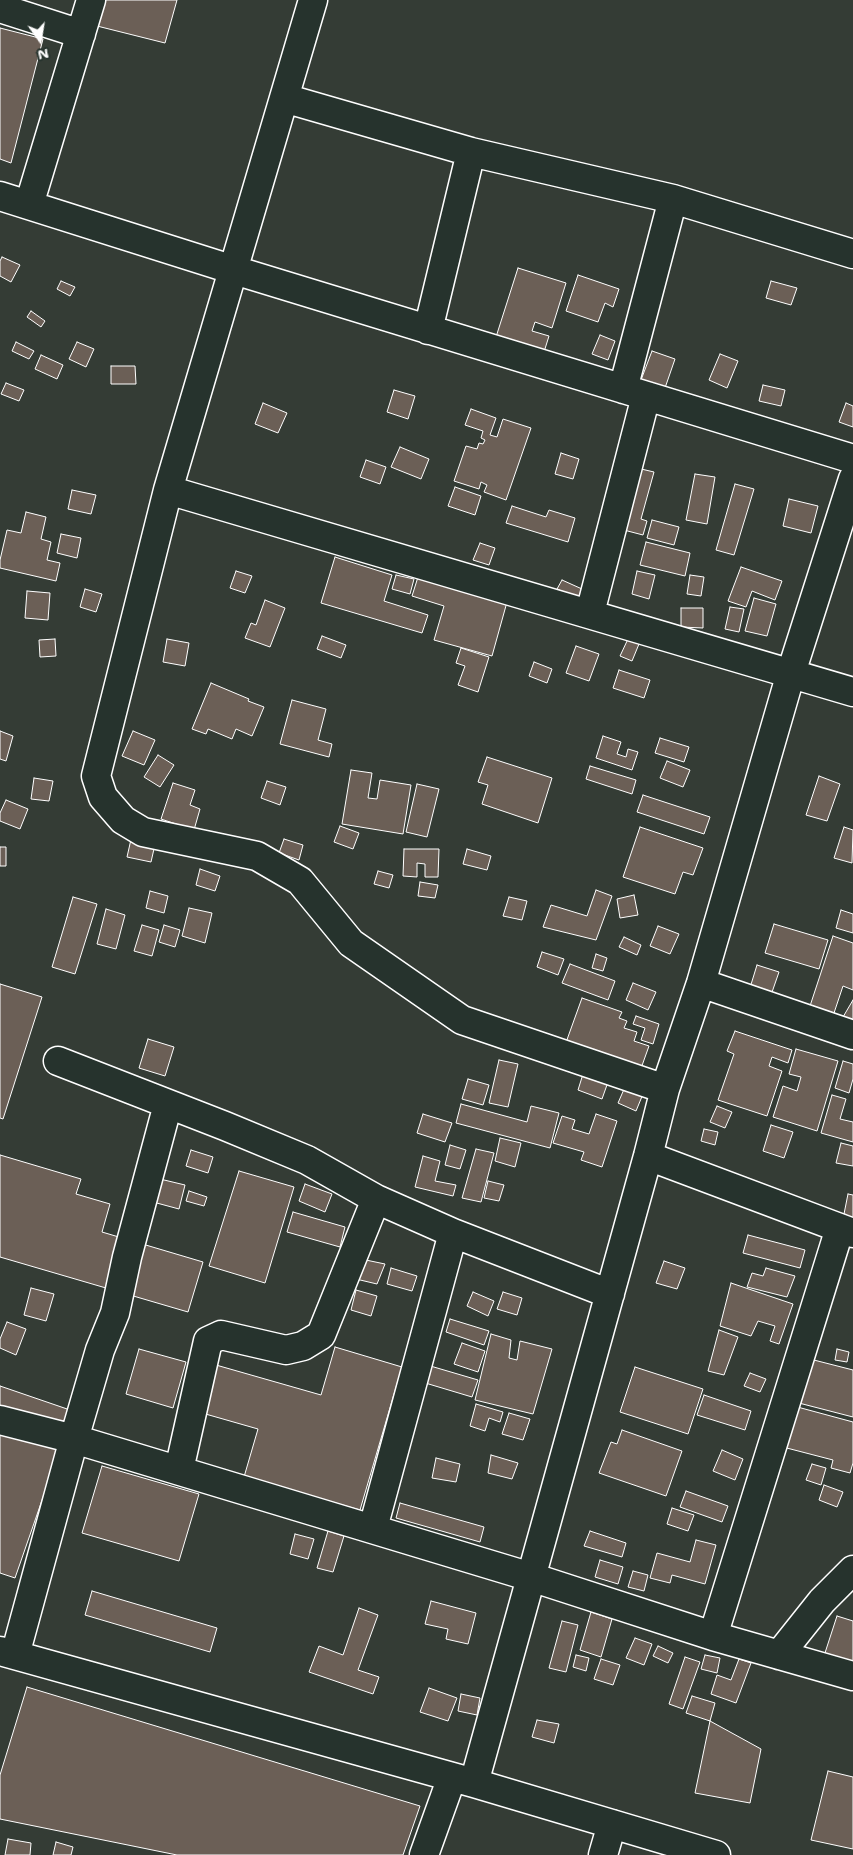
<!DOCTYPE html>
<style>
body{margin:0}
#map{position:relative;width:853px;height:1855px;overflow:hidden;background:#343c35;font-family:"Shantell Sans",sans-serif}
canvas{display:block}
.north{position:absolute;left:15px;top:15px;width:50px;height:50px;-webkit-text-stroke:4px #26332d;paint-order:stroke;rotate:167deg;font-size:14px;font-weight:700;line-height:20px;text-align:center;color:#fff}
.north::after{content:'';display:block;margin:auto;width:18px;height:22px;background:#fff;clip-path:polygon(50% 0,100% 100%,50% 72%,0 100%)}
</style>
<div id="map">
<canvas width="853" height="1855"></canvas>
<div class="north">N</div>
</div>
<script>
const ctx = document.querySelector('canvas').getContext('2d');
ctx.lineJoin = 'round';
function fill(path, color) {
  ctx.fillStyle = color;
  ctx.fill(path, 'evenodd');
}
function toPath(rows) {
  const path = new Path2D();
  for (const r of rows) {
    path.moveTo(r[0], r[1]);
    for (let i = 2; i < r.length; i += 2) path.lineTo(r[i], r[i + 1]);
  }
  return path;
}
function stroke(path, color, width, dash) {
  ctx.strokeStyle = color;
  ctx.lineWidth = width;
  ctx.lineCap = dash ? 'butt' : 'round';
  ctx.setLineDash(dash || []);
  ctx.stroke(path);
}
const building = toPath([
 [104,0,177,0,165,43,97,26,104,0],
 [0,28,43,39,11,163,0,159,0,28],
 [2,257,20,265,11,282,0,276,0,261,2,257],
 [518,268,566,283,552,328,535,322,532,331,549,336,544,352,496,337,518,268],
 [578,275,619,289,613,307,605,303,598,322,566,311,578,275],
 [61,281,75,287,70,296,57,289,61,281],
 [771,281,797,288,791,305,766,298,771,281],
 [31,311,45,321,41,327,27,317,31,311],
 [600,335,615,341,608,360,592,354,600,335],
 [16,342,34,351,29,359,12,351,16,342],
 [77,342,94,349,86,367,69,359,77,342],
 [652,351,675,359,665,388,641,380,652,351],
 [720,354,738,361,727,388,709,380,720,354],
 [41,355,63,365,57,379,35,369,41,355],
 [111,366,135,366,136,384,111,384,111,366],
 [6,383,24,390,19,401,1,394,6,383],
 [763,385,785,390,781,406,759,401,763,385],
 [394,390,415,396,408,419,387,412,394,390],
 [263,403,287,413,278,433,255,424,263,403],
 [846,403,853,406,853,427,839,422,846,403],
 [471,409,496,418,490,435,497,437,503,419,531,428,506,500,484,492,487,485,481,482,479,489,454,481,466,446,477,449,479,443,483,444,485,440,481,438,483,431,465,425,471,409],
 [400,447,429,459,421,479,391,467,400,447],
 [561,453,579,459,573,479,555,474,561,453],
 [366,460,386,467,380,484,360,477,366,460],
 [637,468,654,472,641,519,647,521,643,535,620,529,637,468],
 [695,474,715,477,707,524,686,520,695,474],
 [735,484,754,489,734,555,716,550,735,484],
 [455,487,481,496,475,515,448,506,455,487],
 [72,490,96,495,91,514,68,509,72,490],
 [789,499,818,506,811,533,783,526,789,499],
 [512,506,546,517,549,510,575,518,568,542,506,523,512,506],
 [26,512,46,517,41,539,51,542,47,560,60,563,56,581,0,568,0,560,7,530,21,533,26,512],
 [652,520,679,527,674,545,647,538,652,520],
 [61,534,81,538,77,558,57,553,61,534],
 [646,542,690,553,685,576,640,565,646,542],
 [480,543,495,548,489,565,473,560,480,543],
 [335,557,392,575,384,601,428,615,422,633,321,603,335,557],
 [741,567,782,581,775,600,752,591,746,607,728,601,741,567],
 [236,571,252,576,245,593,230,588,236,571],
 [637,571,655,575,649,599,632,594,637,571],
 [396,575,414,579,410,594,392,589,396,575],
 [690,575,704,577,701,596,687,594,690,575],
 [418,577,507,602,492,656,434,640,444,606,412,596,418,577],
 [562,580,582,589,578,598,557,589,562,580],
 [85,589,102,594,96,612,80,607,85,589],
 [27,591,50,593,48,620,25,618,27,591],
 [754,598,776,604,767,636,745,631,754,598],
 [265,600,285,608,270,647,245,638,251,623,256,625,265,600],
 [730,607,744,609,739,632,725,629,730,607],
 [681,608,703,608,703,628,681,627,681,608],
 [322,636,346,645,341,658,317,649,322,636],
 [55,639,56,656,40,657,39,640,55,639],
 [167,639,189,643,185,666,163,662,167,639],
 [628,639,639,644,632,661,620,656,628,639],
 [576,646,599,654,589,681,566,673,576,646],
 [461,648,489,657,478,692,458,685,465,666,456,663,461,648],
 [534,662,552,669,547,683,529,676,534,662],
 [619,670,650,680,644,698,613,688,619,670],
 [211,683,249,699,248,701,264,707,252,736,236,729,232,739,208,729,206,734,192,729,211,683],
 [292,700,326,709,318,740,332,744,329,757,280,744,292,700],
 [0,731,13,736,6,761,0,759,0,731],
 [133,731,155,740,144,765,122,756,133,731],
 [603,736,621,742,617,754,626,757,628,749,638,752,632,770,596,758,603,736],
 [660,738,689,747,684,762,655,753,660,738],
 [158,755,174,765,160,787,144,777,158,755],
 [487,757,552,778,538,823,482,804,488,785,478,782,487,757],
 [667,761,690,770,683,787,660,778,667,761],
 [590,766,636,780,632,794,586,779,590,766],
 [351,770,372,773,368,798,377,799,380,780,411,785,403,834,342,824,351,770],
 [819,776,840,784,827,821,806,815,819,776],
 [34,778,53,781,49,801,31,799,34,778],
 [267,781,286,787,280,805,261,798,267,781],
 [173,783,195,790,190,805,200,809,194,830,161,819,173,783],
 [417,784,439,789,427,837,406,832,417,784],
 [643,795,710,817,704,834,637,812,643,795],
 [6,800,28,809,20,829,0,821,0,813,6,800],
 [340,826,359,833,353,849,334,842,340,826],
 [640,827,703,848,693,875,683,872,675,894,623,877,640,827],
 [844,827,853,830,852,863,834,858,844,827],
 [132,835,156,840,151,862,127,857,132,835],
 [284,839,303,845,299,860,279,853,284,839],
 [0,847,6,847,6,866,0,866,0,847],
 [404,849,439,849,438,877,425,877,425,864,417,863,417,877,403,876,404,849],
 [467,849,491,856,487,870,463,864,467,849],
 [200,869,220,876,215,891,196,885,200,869],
 [378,871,393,875,389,888,374,884,378,871],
 [420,882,438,885,435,898,418,896,420,882],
 [596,890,612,896,596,940,543,927,551,905,587,916,596,890],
 [150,891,168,896,164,913,146,908,150,891],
 [634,895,638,915,620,918,617,899,634,895],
 [73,897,97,904,75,974,52,967,73,897],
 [509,897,527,901,522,920,503,916,509,897],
 [189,908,212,913,205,943,182,936,189,908],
 [106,909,125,915,116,949,97,944,106,909],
 [841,910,853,914,853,933,836,928,841,910],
 [774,924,828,940,819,969,765,953,774,924],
 [142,925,159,930,152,956,134,951,142,925],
 [164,925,180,930,175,947,159,942,164,925],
 [658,926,679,934,670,954,650,946,658,926],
 [833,936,853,943,853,990,843,986,834,1013,810,1006,833,936],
 [624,937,641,945,637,955,619,947,624,937],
 [542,952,564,959,558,975,537,967,542,952],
 [596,954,607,958,603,971,592,968,596,954],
 [570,964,615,981,608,1000,562,983,570,964],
 [757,965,779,972,770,998,749,991,757,965],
 [633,983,656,992,648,1010,626,1000,633,983],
 [0,984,42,997,3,1119,0,1118,0,984],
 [582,998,622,1012,619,1018,627,1021,624,1028,637,1032,634,1041,649,1046,639,1074,564,1048,582,998],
 [853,1000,853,1020,843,1017,853,1000],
 [636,1016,659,1024,653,1044,641,1040,645,1028,633,1024,636,1016],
 [735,1031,792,1050,788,1063,772,1057,769,1066,782,1071,767,1116,718,1100,734,1054,727,1051,735,1031],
 [148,1039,174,1047,165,1076,139,1068,148,1039],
 [796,1049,838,1061,817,1131,773,1117,783,1086,797,1091,801,1077,789,1074,796,1049],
 [499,1060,518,1064,508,1107,489,1103,499,1060],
 [843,1061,853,1064,853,1079,849,1093,835,1088,843,1061],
 [583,1074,608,1082,602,1099,578,1090,583,1074],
 [468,1079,489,1085,483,1105,462,1099,468,1079],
 [625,1087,643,1094,636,1111,618,1103,625,1087],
 [832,1095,846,1099,840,1119,853,1122,853,1142,821,1133,832,1095],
 [461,1104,527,1122,531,1106,559,1113,550,1148,456,1123,461,1104],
 [717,1106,732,1112,725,1128,710,1122,717,1106],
 [423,1114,452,1123,445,1142,417,1133,423,1114],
 [596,1114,617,1121,602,1167,581,1160,584,1152,553,1143,562,1116,575,1120,572,1129,589,1134,596,1114],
 [771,1125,793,1132,784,1158,763,1151,771,1125],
 [704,1129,718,1132,715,1145,701,1141,704,1129],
 [500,1138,521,1143,515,1167,495,1161,500,1138],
 [841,1143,853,1146,853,1166,836,1163,841,1143],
 [450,1145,466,1150,460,1169,445,1165,450,1145],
 [476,1149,494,1153,481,1202,462,1198,476,1149],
 [191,1150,213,1157,208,1173,186,1166,191,1150],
 [0,1155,81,1179,76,1194,110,1204,102,1232,203,1262,188,1312,0,1257,0,1155],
 [423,1156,440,1161,435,1181,456,1185,453,1196,415,1187,423,1156],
 [239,1171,294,1187,265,1283,209,1266,239,1171],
 [160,1179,185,1185,179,1209,153,1202,160,1179],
 [488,1181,504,1185,499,1201,484,1198,488,1181],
 [305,1184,332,1194,325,1212,299,1201,305,1184],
 [189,1191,207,1197,204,1206,186,1201,189,1191],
 [848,1194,853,1195,853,1221,843,1219,848,1194],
 [293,1212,345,1227,340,1247,287,1232,293,1212],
 [748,1235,805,1250,800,1268,743,1253,748,1235],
 [361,1259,385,1264,377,1284,356,1279,361,1259],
 [664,1261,685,1268,677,1289,656,1283,664,1261],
 [391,1268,417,1276,412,1291,387,1284,391,1268],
 [766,1268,795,1276,787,1297,747,1287,752,1273,763,1276,766,1268],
 [731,1283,793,1304,779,1344,770,1341,775,1326,758,1321,751,1336,720,1326,731,1283],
 [31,1288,54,1294,46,1321,24,1315,31,1288],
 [356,1290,377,1296,371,1316,351,1310,356,1290],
 [473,1292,494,1301,488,1316,467,1306,473,1292],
 [503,1292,522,1298,517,1315,497,1309,503,1292],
 [450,1319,489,1331,484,1345,446,1332,450,1319],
 [7,1322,26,1329,16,1355,0,1348,0,1339,7,1322],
 [719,1330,738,1337,724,1375,708,1371,719,1330],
 [491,1334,511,1340,509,1358,517,1360,520,1341,552,1349,533,1414,475,1400,491,1334],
 [462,1343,485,1351,478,1372,454,1364,462,1343],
 [335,1347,402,1367,360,1510,244,1477,258,1429,202,1413,216,1365,321,1395,335,1347],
 [139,1349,186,1362,173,1408,126,1394,139,1349],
 [837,1349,849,1352,847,1362,835,1360,837,1349],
 [806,1358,853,1370,853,1417,795,1402,806,1358],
 [427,1365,478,1380,472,1397,422,1382,427,1365],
 [635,1367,703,1389,688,1434,620,1412,635,1367],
 [750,1373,766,1379,760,1392,744,1386,750,1373],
 [0,1386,73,1411,15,1578,0,1573,0,1386],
 [704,1395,751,1411,745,1430,697,1415,704,1395],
 [476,1404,503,1412,500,1422,489,1418,485,1431,470,1426,476,1404],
 [790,1405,853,1422,853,1463,850,1473,831,1468,833,1460,779,1446,790,1405],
 [509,1413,530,1419,523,1440,502,1434,509,1413],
 [622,1430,682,1451,666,1496,599,1473,611,1442,617,1444,622,1430],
 [722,1450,743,1459,735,1480,713,1471,722,1450],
 [491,1455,518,1463,512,1479,488,1473,491,1455],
 [436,1458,460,1464,456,1482,432,1478,436,1458],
 [812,1464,826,1468,821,1485,806,1480,812,1464],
 [102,1466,199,1494,179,1561,82,1533,102,1466],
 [824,1485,843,1492,837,1507,819,1500,824,1485],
 [686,1491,728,1506,722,1522,680,1507,686,1491],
 [400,1503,484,1527,480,1542,396,1518,400,1503],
 [672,1508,694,1515,688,1531,667,1524,672,1508],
 [328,1531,344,1536,333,1572,317,1568,328,1531],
 [590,1531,626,1543,622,1557,584,1546,590,1531],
 [295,1534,314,1539,308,1559,290,1554,295,1534],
 [696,1540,716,1545,705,1584,672,1575,670,1583,650,1578,657,1553,690,1562,696,1540],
 [600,1560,623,1567,618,1584,595,1577,600,1560],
 [633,1571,648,1575,644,1591,628,1587,633,1571],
 [92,1591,217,1628,210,1652,85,1615,92,1591],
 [431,1601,476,1613,468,1644,446,1639,448,1629,425,1624,431,1601],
 [359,1608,378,1615,358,1670,379,1677,373,1694,309,1672,319,1646,343,1655,359,1608],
 [591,1612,612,1619,601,1657,580,1650,591,1612],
 [837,1616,853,1621,853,1668,823,1659,837,1616],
 [562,1621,578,1625,566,1672,549,1668,562,1621],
 [635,1638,652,1644,644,1665,626,1658,635,1638],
 [658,1646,673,1653,668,1663,653,1656,658,1646],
 [576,1655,589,1658,586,1671,573,1667,576,1655],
 [705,1655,720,1658,717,1673,701,1669,705,1655],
 [685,1657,700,1662,683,1709,669,1704,685,1657],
 [601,1659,620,1665,613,1685,594,1679,601,1659],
 [739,1659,751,1663,736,1703,711,1694,717,1675,731,1680,739,1659],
 [27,1687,420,1806,403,1855,177,1855,0,1819,0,1775,27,1687],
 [429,1688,457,1698,448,1721,420,1712,429,1688],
 [461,1694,480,1698,477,1715,458,1711,461,1694],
 [692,1696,715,1703,710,1721,686,1713,692,1696],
 [537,1720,559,1724,554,1743,532,1737,537,1720],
 [710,1721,761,1749,750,1803,695,1793,710,1721],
 [828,1771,853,1777,853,1849,811,1840,828,1771],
 [8,1839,31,1843,30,1855,5,1855,8,1839],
 [56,1842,73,1847,71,1855,53,1855,56,1842]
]);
fill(building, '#6b5f56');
stroke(building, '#fff', 1);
const minor = toPath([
 [313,0,168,490,853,692],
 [0,8,81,34],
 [284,98,471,152,673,199,853,254],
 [0,196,234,270,853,459],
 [29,205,91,0],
 [428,330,471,152],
 [623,389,673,199],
 [168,490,96,776,103,797,123,820,143,832,257,856,300,881,351,943,462,1020,665,1089],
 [590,613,646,396],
 [701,983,853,1035],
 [58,1061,225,1126,307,1160,376,1199],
 [648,1156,853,1233],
 [0,1420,74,1439,100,1350,115,1313,127,1257,168,1104],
 [179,1470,208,1341,221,1335,286,1350,303,1346,321,1335,376,1199,453,1233],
 [373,1528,453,1233,610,1294],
 [713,1636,840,1228],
 [0,1651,474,1783,716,1855],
 [15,1655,74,1439,531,1577,713,1636,853,1676],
 [779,1655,822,1601,853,1570],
 [474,1783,648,1156,665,1089,701,983,791,673,853,479],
 [424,1855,452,1777],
 [603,1855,612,1824]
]);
stroke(minor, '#fff', 31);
stroke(minor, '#26332d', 28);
</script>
